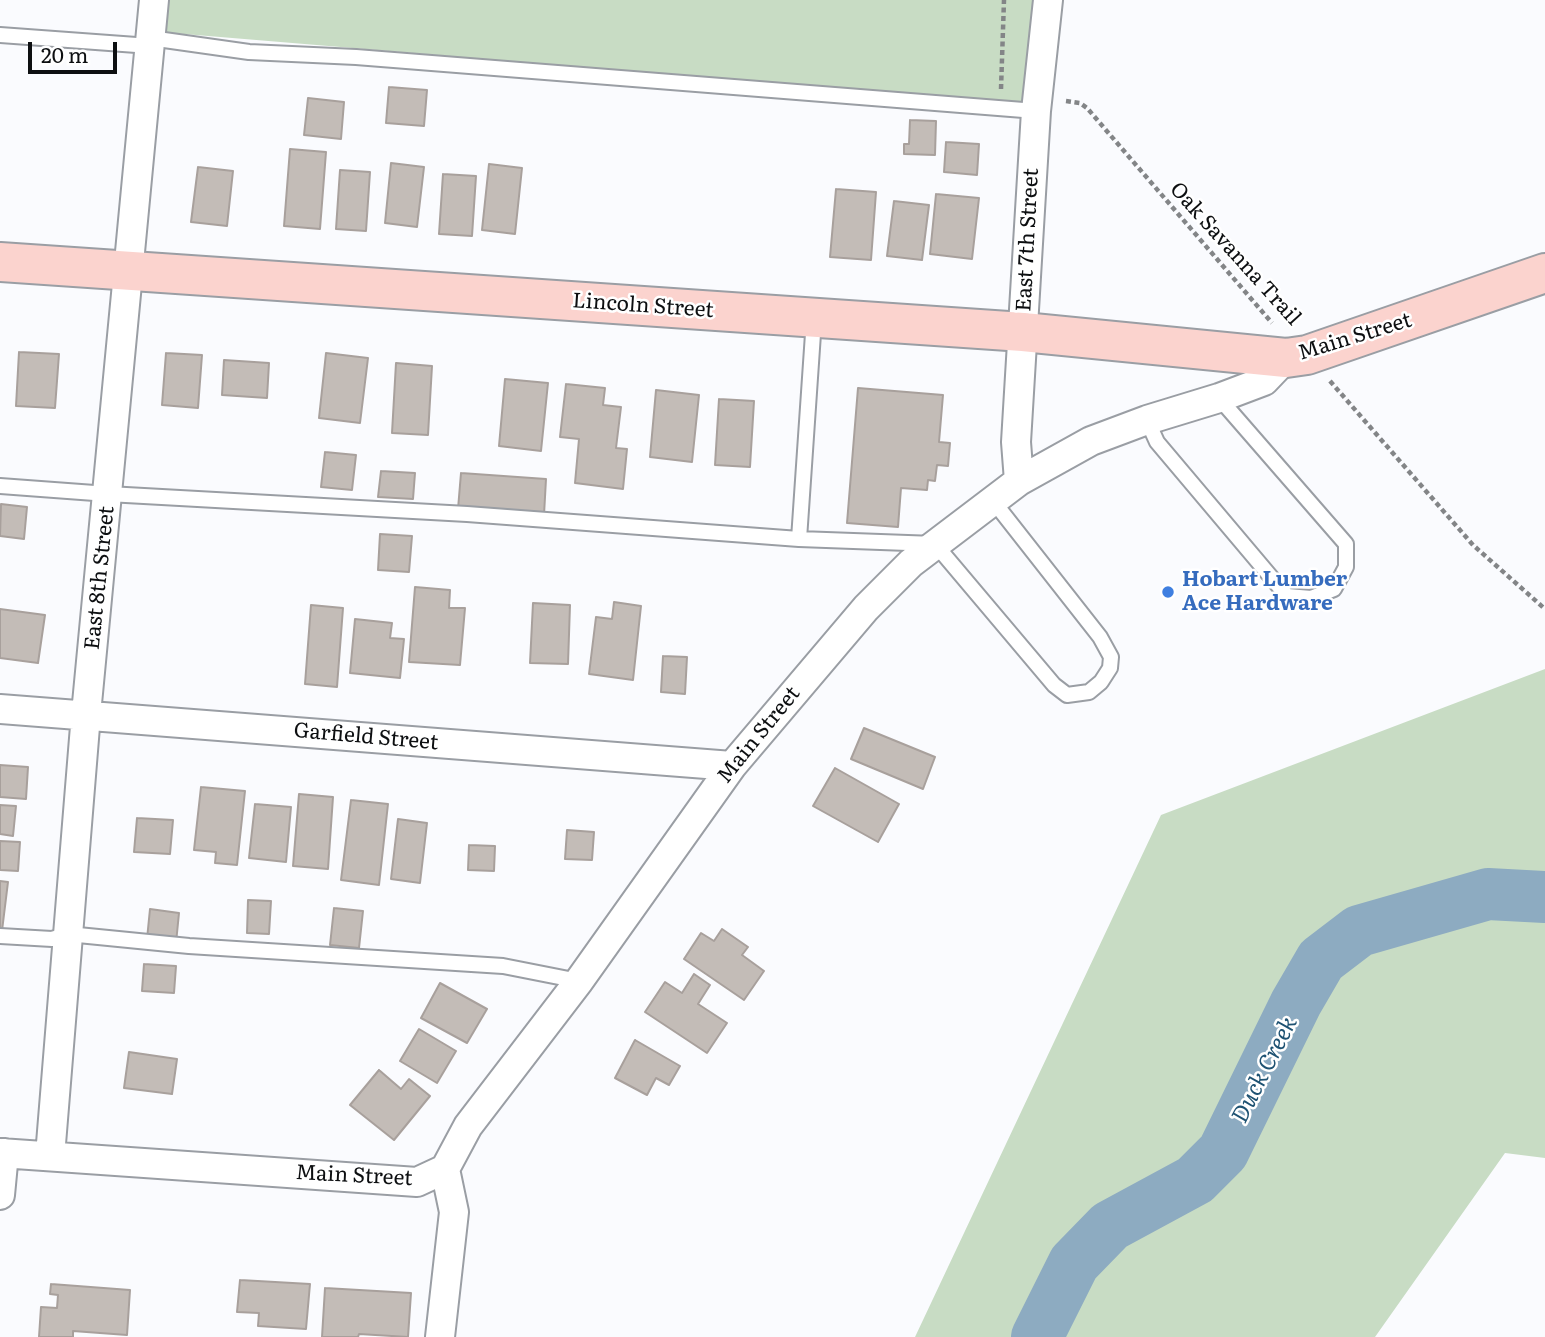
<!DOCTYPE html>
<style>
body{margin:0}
#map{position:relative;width:1545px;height:1337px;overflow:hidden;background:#fafbfe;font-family:Literata,serif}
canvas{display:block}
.scale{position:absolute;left:28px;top:42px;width:89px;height:32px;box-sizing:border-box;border:4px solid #0d0f11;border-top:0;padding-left:9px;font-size:21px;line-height:24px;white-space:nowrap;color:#0d0f11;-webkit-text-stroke:5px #fff;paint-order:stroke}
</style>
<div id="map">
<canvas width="1545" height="1337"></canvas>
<div class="scale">20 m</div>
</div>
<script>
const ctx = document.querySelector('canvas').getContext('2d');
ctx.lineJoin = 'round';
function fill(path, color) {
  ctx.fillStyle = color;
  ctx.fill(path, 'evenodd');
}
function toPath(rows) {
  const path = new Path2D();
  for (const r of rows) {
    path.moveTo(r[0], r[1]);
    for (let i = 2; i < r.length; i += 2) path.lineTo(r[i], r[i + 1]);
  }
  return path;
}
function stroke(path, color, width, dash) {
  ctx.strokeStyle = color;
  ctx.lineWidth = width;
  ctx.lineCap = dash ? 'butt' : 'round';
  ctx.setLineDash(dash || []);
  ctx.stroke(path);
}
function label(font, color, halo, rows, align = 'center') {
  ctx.font = font + ' Literata,serif';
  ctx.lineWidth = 5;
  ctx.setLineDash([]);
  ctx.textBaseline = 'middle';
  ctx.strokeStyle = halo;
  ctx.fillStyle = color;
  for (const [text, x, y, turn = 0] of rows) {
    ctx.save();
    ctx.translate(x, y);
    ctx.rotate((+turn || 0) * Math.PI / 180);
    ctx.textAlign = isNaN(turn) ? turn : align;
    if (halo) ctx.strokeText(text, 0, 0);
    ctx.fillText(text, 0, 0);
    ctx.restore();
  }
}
fill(toPath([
 [163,0,1038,0,1027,104,160,32],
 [1545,669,1545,1158,1505,1153,1375,1337,915,1337,1161,815]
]), '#c8dcc4');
stroke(toPath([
 [1037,1337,1074,1263,1110,1226,1195,1180,1223,1152,1296,1003,1321,960,1359,931,1488,894,1545,897]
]), '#8dabc1', 52);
const building = toPath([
 [389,87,427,90,424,126,386,123,389,87],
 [308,98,344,102,341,139,304,135,308,98],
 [910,120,936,121,935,155,904,154,904,144,909,144,910,120],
 [946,142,979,144,977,175,944,172,946,142],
 [290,149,326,152,320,229,284,226,290,149],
 [391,163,424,167,417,227,385,223,391,163],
 [489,164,522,168,515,234,482,230,489,164],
 [198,167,233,171,227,226,191,222,198,167],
 [340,170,370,172,366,231,336,229,340,170],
 [443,174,476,176,472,236,439,234,443,174],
 [836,189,876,192,871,260,830,257,836,189],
 [936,194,979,198,972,259,930,254,936,194],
 [894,201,929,205,922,260,887,256,894,201],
 [19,352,59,354,55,408,16,406,19,352],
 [166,353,202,355,198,408,162,405,166,353],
 [326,353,368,358,360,423,319,418,326,353],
 [224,360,269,363,267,398,222,395,224,360],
 [396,363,432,366,428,435,392,433,396,363],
 [505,379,548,383,541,451,499,446,505,379],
 [566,384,605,388,603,405,621,407,616,448,627,449,623,489,575,483,579,439,560,437,566,384],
 [858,388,943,395,939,442,950,443,948,466,937,465,935,481,928,480,927,490,901,488,898,527,847,523,858,388],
 [656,390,699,395,692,462,650,457,656,390],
 [719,399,754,401,750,467,715,465,719,399],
 [325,452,356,455,352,490,321,487,325,452],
 [381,471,415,473,413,499,378,497,381,471],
 [461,473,546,479,544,515,458,509,461,473],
 [1,504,27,507,24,539,0,536,1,504],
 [380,534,412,536,409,572,378,570,380,534],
 [415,587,450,590,449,608,465,608,460,665,409,662,415,587],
 [614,602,641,606,633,680,589,674,596,617,612,619,614,602],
 [533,603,570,605,568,664,530,663,533,603],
 [311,605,343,608,337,687,305,684,311,605],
 [0,609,45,615,38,663,0,658,0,609],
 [355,619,392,623,390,638,404,639,400,678,350,673,355,619],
 [663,656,687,657,685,694,661,692,663,656],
 [864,728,935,757,923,789,851,759,864,728],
 [0,765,28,767,26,799,0,797,0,765],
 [835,768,899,804,878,842,813,806,835,768],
 [201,787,245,791,237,865,215,863,216,852,194,850,201,787],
 [299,794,333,797,328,869,293,866,299,794],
 [351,800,388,804,379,885,341,880,351,800],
 [255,804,291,807,286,862,249,858,255,804],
 [0,805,16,806,13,836,0,834,0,805],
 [137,818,173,820,170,854,134,852,137,818],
 [398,819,427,823,420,883,391,879,398,819],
 [567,830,594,832,592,860,565,859,567,830],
 [0,841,20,842,18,871,0,870,0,841],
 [469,845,495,846,494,871,468,870,469,845],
 [0,881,8,882,1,939,0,939,0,881],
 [248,900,271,901,269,934,247,933,248,900],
 [334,908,363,911,359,948,330,945,334,908],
 [150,909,179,913,176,943,147,939,150,909],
 [722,929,748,947,742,955,764,971,744,1000,684,959,701,933,714,941,722,929],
 [144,964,176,966,174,993,142,991,144,964],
 [694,974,710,985,698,1004,727,1023,707,1053,645,1012,665,982,682,993,694,974],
 [440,983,487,1009,467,1043,421,1018,440,983],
 [419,1029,456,1051,437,1083,400,1061,419,1029],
 [635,1040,680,1066,669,1085,656,1078,647,1095,615,1078,635,1040],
 [129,1052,177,1059,172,1094,124,1088,129,1052],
 [379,1070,401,1089,409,1079,430,1096,394,1140,350,1105,379,1070],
 [240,1280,310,1284,306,1329,258,1326,259,1313,237,1312,240,1280],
 [51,1284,130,1290,127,1335,73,1331,73,1337,39,1337,41,1307,57,1308,58,1295,50,1294,51,1284],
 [325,1288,411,1293,408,1337,359,1334,358,1337,322,1337,325,1288]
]);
fill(building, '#c3bcb7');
stroke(building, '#a8a09c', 2);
const lane = toPath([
 [0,35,150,46],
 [150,38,249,52,356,57,1036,111],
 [1147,420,1157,442,1287,596,1311,598,1334,589,1346,567,1346,544,1219,398],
 [0,486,108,494,467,514,799,539,935,544,1054,685,1067,695,1089,692,1101,682,1110,668,1111,657,1100,637,994,502],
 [799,539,814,319],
 [0,936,52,939,68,934,189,946,503,966,579,981]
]);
const street = toPath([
 [1019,481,1016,442,1036,111,1048,0],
 [0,709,732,766],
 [0,1153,417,1182,445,1169,468,1126,579,981,732,766,866,608,911,563,1019,481,1091,441,1147,420,1219,398,1264,381,1286,358],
 [50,1156,86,714,154,0],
 [0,1195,4,1153],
 [440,1337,454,1212,445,1169]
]);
const secondary = toPath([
 [0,262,1023,332,1286,358,1307,355,1545,273]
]);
stroke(lane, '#9a9ea4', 18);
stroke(street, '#9a9ea4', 32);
stroke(secondary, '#9a9ea4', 42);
stroke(toPath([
 [1001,89,1004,0],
 [1066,101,1080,103,1087,108,1272,323],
 [1330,381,1473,545,1545,609]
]), '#838587', 4.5, [5, 3.5]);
stroke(lane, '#fff', 14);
stroke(street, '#fff', 28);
stroke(secondary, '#fbd3ce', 38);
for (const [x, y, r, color] of [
 [1168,592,7,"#3f7fe0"]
]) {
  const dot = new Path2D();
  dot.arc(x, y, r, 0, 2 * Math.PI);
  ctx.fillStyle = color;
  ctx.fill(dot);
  stroke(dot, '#fff', 2.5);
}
label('21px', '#0d0f11', '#fff', [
 ["East 7th Street",1028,240,-87],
 ["Oak Savanna Trail",1235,254,48],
 ["Lincoln Street",643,306,4],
 ["Main Street",1355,337,-17],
 ["East 8th Street",100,578,-84],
 ["Main Street",759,735,-51],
 ["Garfield Street",366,737,5],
 ["Main Street",354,1176,3]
]);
label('bold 21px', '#366cbe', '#fff', [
 ["Hobart Lumber",1182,580],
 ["Ace Hardware",1182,604]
], 'left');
label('italic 23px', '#1e5272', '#fff', [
 ["Duck Creek",1265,1070,-63]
]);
</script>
